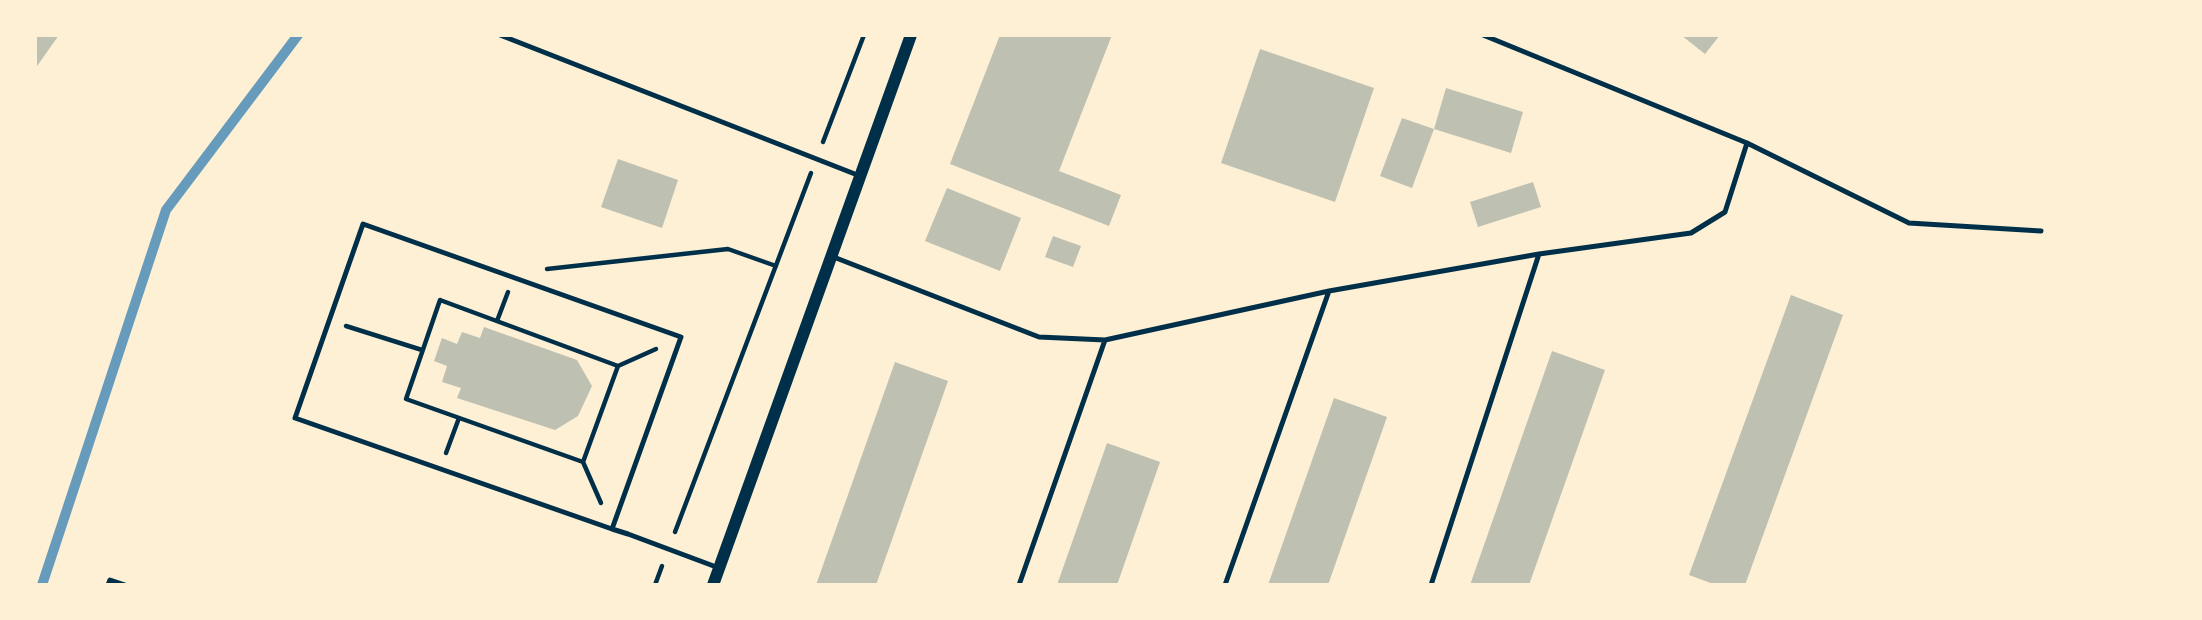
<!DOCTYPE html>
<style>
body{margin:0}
#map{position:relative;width:2202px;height:620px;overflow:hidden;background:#fdf0d5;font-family:Inter,sans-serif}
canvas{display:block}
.frame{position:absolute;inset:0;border:37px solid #fdf0d5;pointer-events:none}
</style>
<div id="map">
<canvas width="2202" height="620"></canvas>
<div class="frame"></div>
</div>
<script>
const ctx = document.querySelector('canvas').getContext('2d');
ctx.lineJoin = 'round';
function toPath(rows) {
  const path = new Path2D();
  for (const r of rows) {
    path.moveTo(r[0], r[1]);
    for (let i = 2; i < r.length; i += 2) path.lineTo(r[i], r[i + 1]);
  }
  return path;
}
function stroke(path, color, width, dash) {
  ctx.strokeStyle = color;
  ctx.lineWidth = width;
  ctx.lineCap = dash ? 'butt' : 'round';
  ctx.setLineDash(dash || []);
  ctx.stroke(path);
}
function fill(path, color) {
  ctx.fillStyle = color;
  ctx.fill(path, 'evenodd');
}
stroke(toPath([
 [42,585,166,210,298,35]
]), '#669bbc', 10);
fill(toPath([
 [35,35,59,35,35,69],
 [1000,35,1112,35,1059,171,1121,195,1109,226,950,164],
 [1681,35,1720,35,1705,54],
 [1260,49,1374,88,1335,202,1221,163],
 [1446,88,1523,112,1511,153,1434,129],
 [1402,118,1434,129,1412,188,1380,176],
 [618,159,678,180,662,228,601,207],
 [1533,182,1541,207,1478,227,1470,202],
 [947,188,1021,218,1000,271,925,241],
 [1053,236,1081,246,1073,267,1045,257],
 [1791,295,1843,315,1745,585,1716,585,1689,575],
 [484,327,577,360,592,386,578,416,555,430,457,398,461,388,442,382,447,366,434,361,442,338,457,344,462,332,480,338],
 [1552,351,1605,370,1529,585,1470,585],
 [895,362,948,381,876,585,816,585],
 [1334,398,1387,417,1328,585,1268,585],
 [1107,443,1160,462,1117,585,1057,585]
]), '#bec0b2');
stroke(toPath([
 [823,142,864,35],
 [547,269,728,249,776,266],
 [440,300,618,366,583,462,406,399,440,300],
 [497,321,508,292],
 [346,326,422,350],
 [618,366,656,349],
 [446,453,459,418],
 [583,462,601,503],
 [675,532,811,173],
 [655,585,662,566]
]), '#003049', 4.5);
stroke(toPath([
 [500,35,860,176],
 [1483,35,1747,143,1909,223,2041,231],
 [831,256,1039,337,1105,340,1329,291,1539,254,1691,233,1725,212,1747,143],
 [612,529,681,337,363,224,295,418,612,529,628,534,719,568],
 [108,585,110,580,125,585],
 [1019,585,1105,340],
 [1225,585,1329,291],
 [1431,585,1539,254]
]), '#003049', 5);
stroke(toPath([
 [713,585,911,35]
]), '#003049', 12);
</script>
